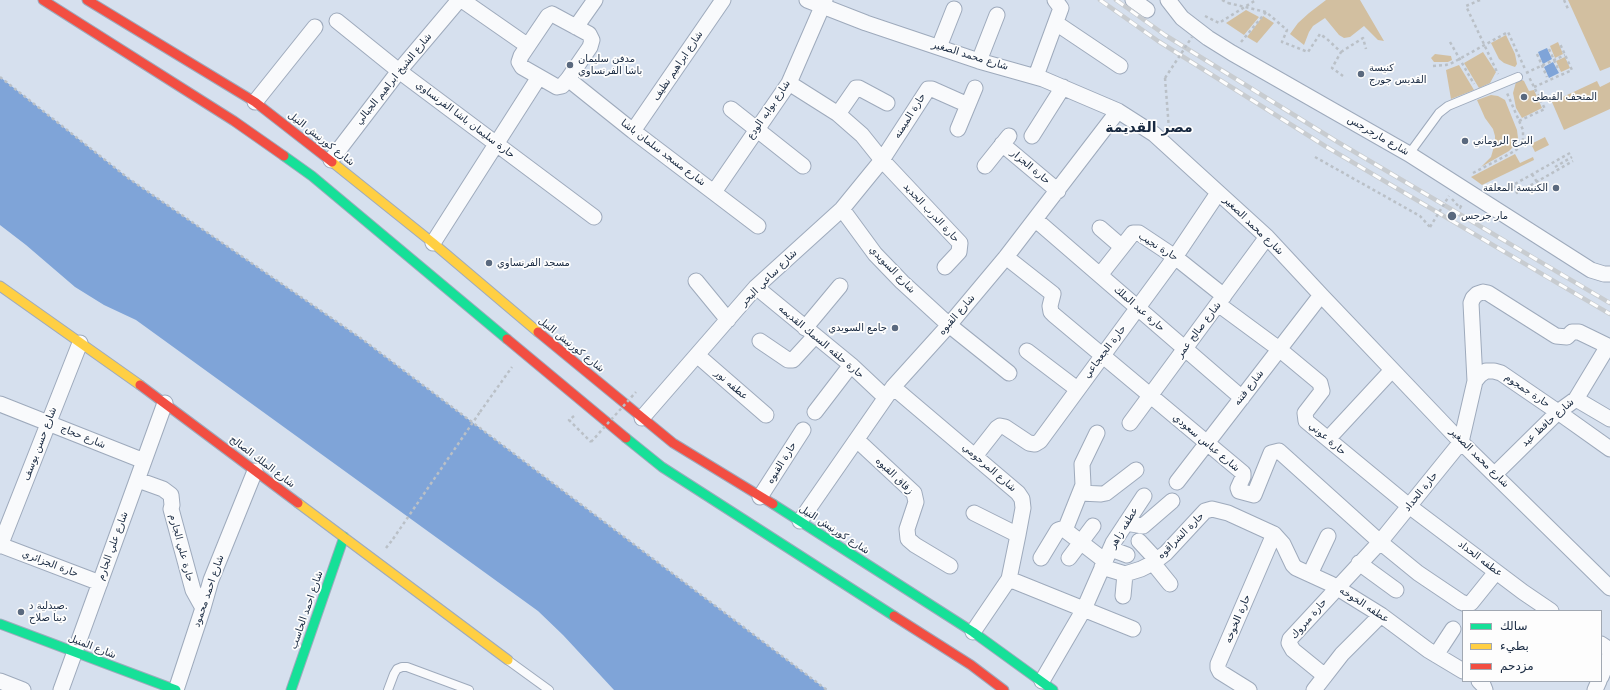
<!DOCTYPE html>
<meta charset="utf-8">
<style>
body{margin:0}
#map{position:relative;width:1610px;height:690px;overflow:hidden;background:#d6e0ee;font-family:"DejaVu Sans","Noto Sans Arabic",sans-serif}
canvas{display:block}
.legend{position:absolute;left:1462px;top:610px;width:140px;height:72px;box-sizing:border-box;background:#fdfdfd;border:1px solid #a1a8b2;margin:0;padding:5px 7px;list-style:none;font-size:12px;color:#182941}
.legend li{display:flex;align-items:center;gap:8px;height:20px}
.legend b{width:20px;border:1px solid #a1a8b2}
</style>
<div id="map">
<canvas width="1610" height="690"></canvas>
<ul class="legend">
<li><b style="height:5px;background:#16e098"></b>سالك</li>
<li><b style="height:5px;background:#ffcf43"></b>بطيء</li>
<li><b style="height:5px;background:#f24e42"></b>مزدحم</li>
</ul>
</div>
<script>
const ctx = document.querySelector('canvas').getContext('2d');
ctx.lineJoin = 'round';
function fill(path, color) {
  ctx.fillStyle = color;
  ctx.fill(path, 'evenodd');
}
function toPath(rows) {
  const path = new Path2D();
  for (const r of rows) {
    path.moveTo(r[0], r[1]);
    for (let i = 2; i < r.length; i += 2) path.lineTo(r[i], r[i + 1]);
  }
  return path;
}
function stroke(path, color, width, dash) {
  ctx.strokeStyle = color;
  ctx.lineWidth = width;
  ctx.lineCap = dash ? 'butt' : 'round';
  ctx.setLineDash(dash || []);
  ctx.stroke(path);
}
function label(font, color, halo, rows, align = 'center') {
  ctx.font = font + ' "DejaVu Sans","Noto Sans Arabic",sans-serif';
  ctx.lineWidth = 3.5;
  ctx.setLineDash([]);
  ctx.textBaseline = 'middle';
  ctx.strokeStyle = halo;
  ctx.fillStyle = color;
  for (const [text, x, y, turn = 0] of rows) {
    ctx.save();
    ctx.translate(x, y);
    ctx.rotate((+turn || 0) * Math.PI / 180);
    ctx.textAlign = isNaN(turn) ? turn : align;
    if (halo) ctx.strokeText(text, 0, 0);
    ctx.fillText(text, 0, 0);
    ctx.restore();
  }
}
fill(toPath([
 [1326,0,1360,0,1384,41,1378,40,1364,26,1350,37,1344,38,1339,35,1325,18,1313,26,1309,32,1304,45,1290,34,1298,23,1309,13],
 [1568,0,1610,0,1610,67,1600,71],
 [1246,10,1259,17,1244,35,1226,23],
 [1263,16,1274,23,1257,43,1247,37],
 [1506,35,1515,54,1517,64,1515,67,1504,63,1499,59,1491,43],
 [1558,42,1563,54,1555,58,1550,46],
 [1483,52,1496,72,1490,83,1479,88,1464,63],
 [1435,54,1451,56,1452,60,1448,62,1434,62,1431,58],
 [1565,57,1570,68,1561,72,1556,61],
 [1459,65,1474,90,1451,99,1446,70],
 [1520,79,1524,81,1529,91,1534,90,1542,108,1522,118,1516,108,1513,93,1516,82],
 [1597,81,1600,87,1610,82,1610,109,1564,130,1552,102],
 [1491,95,1498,96,1505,100,1517,130,1518,138,1517,143,1509,151,1481,167,1491,157,1495,143,1495,136,1493,129,1485,118,1477,100],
 [1545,137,1549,145,1535,152,1531,144],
 [1515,154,1520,163,1533,157,1534,160,1482,185,1471,177]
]), '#d2bfa0');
fill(toPath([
 [1547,48,1552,59,1543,64,1538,52],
 [1553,62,1559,73,1549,78,1544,67],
 [0,77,128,178,362,339,827,690,614,690,563,635,538,611,136,320,104,305,75,287,26,245,0,225]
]), '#7fa4d8');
const lane = toPath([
 [1409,154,1439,113,1448,106,1518,77],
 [509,661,549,690],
 [388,690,394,674,397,669,402,667,407,667,469,690]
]);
const street = toPath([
 [462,0,528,46],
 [807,0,866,23,979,61,1043,79,1118,111,1154,134,1267,237,1321,295,1461,442,1610,588],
 [1133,0,1147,10],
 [1168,0,1182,18,1208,38,1232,53,1409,154,1591,270,1604,274,1610,274],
 [552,14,589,34,592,40,590,47,568,79,562,86,557,87,522,67,519,62,521,56,548,16,552,14],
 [337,21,399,71,594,217],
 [1056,23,1120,66],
 [576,27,595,0],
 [939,47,954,9],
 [979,61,997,15],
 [1036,76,1061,8,1055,0],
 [568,79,633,131,758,226],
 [789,83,838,114,862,135,882,160,960,243,959,252,945,267],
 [255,102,315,27],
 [731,109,803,166],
 [838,114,856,88,859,88,887,103],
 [958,129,975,88],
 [633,131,723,0],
 [1032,136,1063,87],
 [1002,144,1058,191],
 [331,160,399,71,459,0],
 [985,166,1009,136],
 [714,192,789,83,825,0],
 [842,209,875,254,902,282,949,325,1009,373],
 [1036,220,1242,398],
 [1100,228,1122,247],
 [433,243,539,77],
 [1006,257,1053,294,1050,306,1051,312,1054,315,1243,473,1243,477,1238,488,1239,491,1254,495,1271,453,1279,451,1380,542,1418,573,1461,602,1466,604,1471,603,1496,572],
 [1100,275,1133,233,1139,233,1175,257,1224,296],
 [696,281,728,320],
 [756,287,851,365,885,397],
 [1218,304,1279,349,1320,383,1322,391,1305,413,1306,421,1409,506,1523,592,1551,611],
 [805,328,840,286],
 [760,341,788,360,793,360,815,336],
 [1027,351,1077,389],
 [697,355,766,415],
 [1475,381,1480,375,1486,371,1494,371,1501,373,1558,412,1610,449],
 [893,387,1018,493,1022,499,1023,508,1018,535,1009,579,973,632],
 [1576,399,1610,419],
 [0,404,144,461],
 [815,412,851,365],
 [642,418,756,287,842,209,882,160,928,89,932,89,968,105],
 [1130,423,1267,237],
 [1328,439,1392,370],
 [857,440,914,493,916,502,907,529,908,539,915,545,950,566],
 [975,456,997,428,1000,426,1005,427,1029,443,1035,444,1040,441,1175,257,1218,193],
 [1495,474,1558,412,1576,399,1608,346],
 [138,480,163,489,171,495,172,505,171,509,193,590,203,608],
 [1177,482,1321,295],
 [1080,493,1101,494,1106,493,1136,470],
 [760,497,803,430],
 [974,513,1018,535],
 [800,521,893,387,949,325,1006,257,1118,111],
 [1126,523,1143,526,1172,501],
 [1065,530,1083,485,1082,464,1097,433],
 [1139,541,1152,555,1154,562],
 [0,545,100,583],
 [0,546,80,343],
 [1111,549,1127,555],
 [1041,558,1058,530,1061,529,1065,530,1105,561],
 [1069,558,1093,526],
 [1153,563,1170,584],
 [1359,563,1396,590],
 [1102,567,1125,574,1141,569,1153,563,1166,553,1205,511,1212,509,1228,513,1274,534,1283,544,1293,565,1296,568,1331,584,1381,615,1428,650,1463,671],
 [1310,574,1328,536],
 [1009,579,1133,629],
 [1123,596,1125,574],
 [1601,644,1610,650],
 [1436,655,1453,629],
 [1325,676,1293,650,1289,643,1290,639,1380,542,1461,442,1475,381,1471,303,1473,298,1477,294,1483,292,1488,293,1556,336,1567,337,1572,332,1579,332,1610,347],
 [1601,677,1610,655],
 [0,681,23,690],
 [1042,681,1084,609,1113,543,1144,496],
 [1479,681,1483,685,1485,690],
 [61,690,165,403],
 [176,690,203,608,211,580,255,471],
 [1249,690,1220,672,1218,668,1218,664,1274,534],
 [1314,690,1342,654,1381,615],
 [1595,690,1599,681]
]);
const fast = toPath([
 [284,156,312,176,507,339],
 [626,438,662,467,894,616],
 [773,504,973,632,1053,690],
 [0,624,176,690],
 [291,690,344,537]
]);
const slow = toPath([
 [332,162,433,243,538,332],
 [0,286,140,385],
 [298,503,508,660]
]);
const jam = toPath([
 [43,0,234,121,284,156],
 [87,0,255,102,332,162],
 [538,332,673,443,773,504],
 [507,339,626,438],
 [140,385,298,503],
 [894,616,971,665,1004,690]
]);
stroke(lane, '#9eaabc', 10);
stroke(street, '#9eaabc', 17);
stroke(fast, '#9eaabc', 11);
stroke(slow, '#9eaabc', 11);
stroke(jam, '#9eaabc', 11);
stroke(toPath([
 [1222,0,1228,3],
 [1480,0,1466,6,1498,74],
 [1564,0,1569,11],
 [1205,16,1219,23,1256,0],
 [1241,42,1266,12,1287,30,1282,42,1285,43,1308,52,1320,34,1327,39,1341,52,1332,68,1343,76],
 [1450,42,1474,84],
 [1549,49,1559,71],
 [1341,52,1363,38,1366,49],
 [1537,54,1547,77],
 [1433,66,1446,65,1452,63,1508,32,1525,69],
 [1526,73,1565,55],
 [0,77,128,178,362,339,827,690],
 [1165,78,1169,129],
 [1534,87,1572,70,1560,44],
 [1519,121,1545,109,1529,77],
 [1570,153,1513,185,1517,193,1573,161],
 [1315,157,1420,216,1430,227],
 [1555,167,1572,157],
 [1473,173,1511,153,1519,148,1521,144,1523,139,1523,130,1507,93],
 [1532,174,1537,182],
 [1452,199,1460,208,1462,204],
 [480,412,512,367],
 [574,416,569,420,591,442],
 [386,548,393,539]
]), '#bac0c7', 2.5, [3, 3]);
stroke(lane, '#f9fafc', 8);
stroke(street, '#f9fafc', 15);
stroke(fast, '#16e098', 9);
stroke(slow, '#ffcf43', 9);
stroke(jam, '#f24e42', 9);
const rail = toPath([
 [1100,0,1158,41,1325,146,1610,314],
 [1116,0,1165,35,1336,141,1610,303]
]);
stroke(rail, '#c8ccd0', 4.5);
stroke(rail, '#fdfdfd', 3, [9]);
stroke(toPath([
 [1228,3,1266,12],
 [1165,78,1192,37],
 [1430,227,1449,196],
 [591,442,636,392],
 [393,539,480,412]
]), '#bac0c7', 2.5, [3, 3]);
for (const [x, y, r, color] of [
 [570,65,4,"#5a697e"],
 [1361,74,4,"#5a697e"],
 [1524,97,4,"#5a697e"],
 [1465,141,4,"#5a697e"],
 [1556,188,4,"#5a697e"],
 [1452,216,5,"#5a697e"],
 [489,263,4,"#5a697e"],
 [895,328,4,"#5a697e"],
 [21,612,4,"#5a697e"]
]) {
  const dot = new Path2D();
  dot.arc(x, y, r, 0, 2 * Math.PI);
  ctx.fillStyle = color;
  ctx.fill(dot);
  stroke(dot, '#fdfdfd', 1.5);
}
label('10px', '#182941', '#fdfdfd', [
 ["شارع محمد الصغير",970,56,17],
 ["شارع ابراهيم نظيف",678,66,-56],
 ["شارع الشيخ ابراهيم الجبالي",394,79,-51],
 ["شارع بوابه الودع",769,110,-56],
 ["حارة الميمنه",910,116,-58],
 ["حارة سليمان باشا الفرنساوي",465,120,37],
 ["شارع مارجرجس",1378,136,30],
 ["شارع كورنيش النيل",321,139,38],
 ["شارع مسجد سلمان باشا",663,153,37],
 ["حارة الجزار",1030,167,40],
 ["حارة الدرب الجديد",931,213,47],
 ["شارع محمد الصغير",1253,226,44],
 ["حارة نجيب",1158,247,32],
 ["شارع السويدي",892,270,46],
 ["شارع ساعي البحر",769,278,-45],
 ["حارة عبد الملك",1139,309,41],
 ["شارع القبوه",957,315,-49],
 ["شارع صالح عمر",1199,330,-53],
 ["حارة حلقه السمك القديمه",821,342,40],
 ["شارع كورنيش النيل",571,345,39],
 ["حارة الجعجاعي",1105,352,-53],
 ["عطفه نور",731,385,41],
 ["شارع فتنه",1249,388,-52],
 ["حارة جمجوم",1527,391,34],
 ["شارع حافظ عيد",1548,423,-42],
 ["شارع حجاج",83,437,22],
 ["حارة عوني",1327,439,40],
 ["شارع عباس سعودي",1206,443,40],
 ["شارع حسن يوسف",40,444,-69],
 ["شارع محمد الصغير",1479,458,45],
 ["شارع الملك الصالح",262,462,37],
 ["حارة القبوه",782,463,-58],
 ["شارع المرحومي",989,468,41],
 ["زقاق القبوه",894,476,44],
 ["حارة الحداد",1421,492,-51],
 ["عطفه زاهر",1124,528,-59],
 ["شارع كورنيش النيل",834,530,33],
 ["حارة الشراقوه",1181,536,-45],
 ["شارع علي الجارم",113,546,-70],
 ["حارة علي الجارم",181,548,75],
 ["عطفه الحداد",1480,559,37],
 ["حارة الجزائري",50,564,21],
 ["شارع احمد محمود",209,591,-71],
 ["عطفه الخوخه",1364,605,33],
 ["شارع احمد الحاسب",307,610,-71],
 ["حارة الخوخه",1238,619,-67],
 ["حارة مبروك",1309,619,-49],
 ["شارع المنيل",92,647,21]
]);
label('10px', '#182941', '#fdfdfd', [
 ["مدفن سليمان",578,59],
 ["باشا الفرنساوي",578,71],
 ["كنيسة",1369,68],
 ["القديس جورج",1369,80],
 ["المتحف القبطى",1532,97],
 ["البرج الروماني",1473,141],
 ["الكنيسة المعلقة",1548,188,"right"],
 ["مار جرجس",1461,216],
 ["مسجد الفرنساوي",497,263],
 ["جامع السويدي",887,328,"right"],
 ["صيدلية د.",29,606],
 ["دينا صلاح",29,618]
], 'left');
label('bold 14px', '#182941', '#fdfdfd', [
 ["مصر القديمة",1149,128]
]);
</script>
